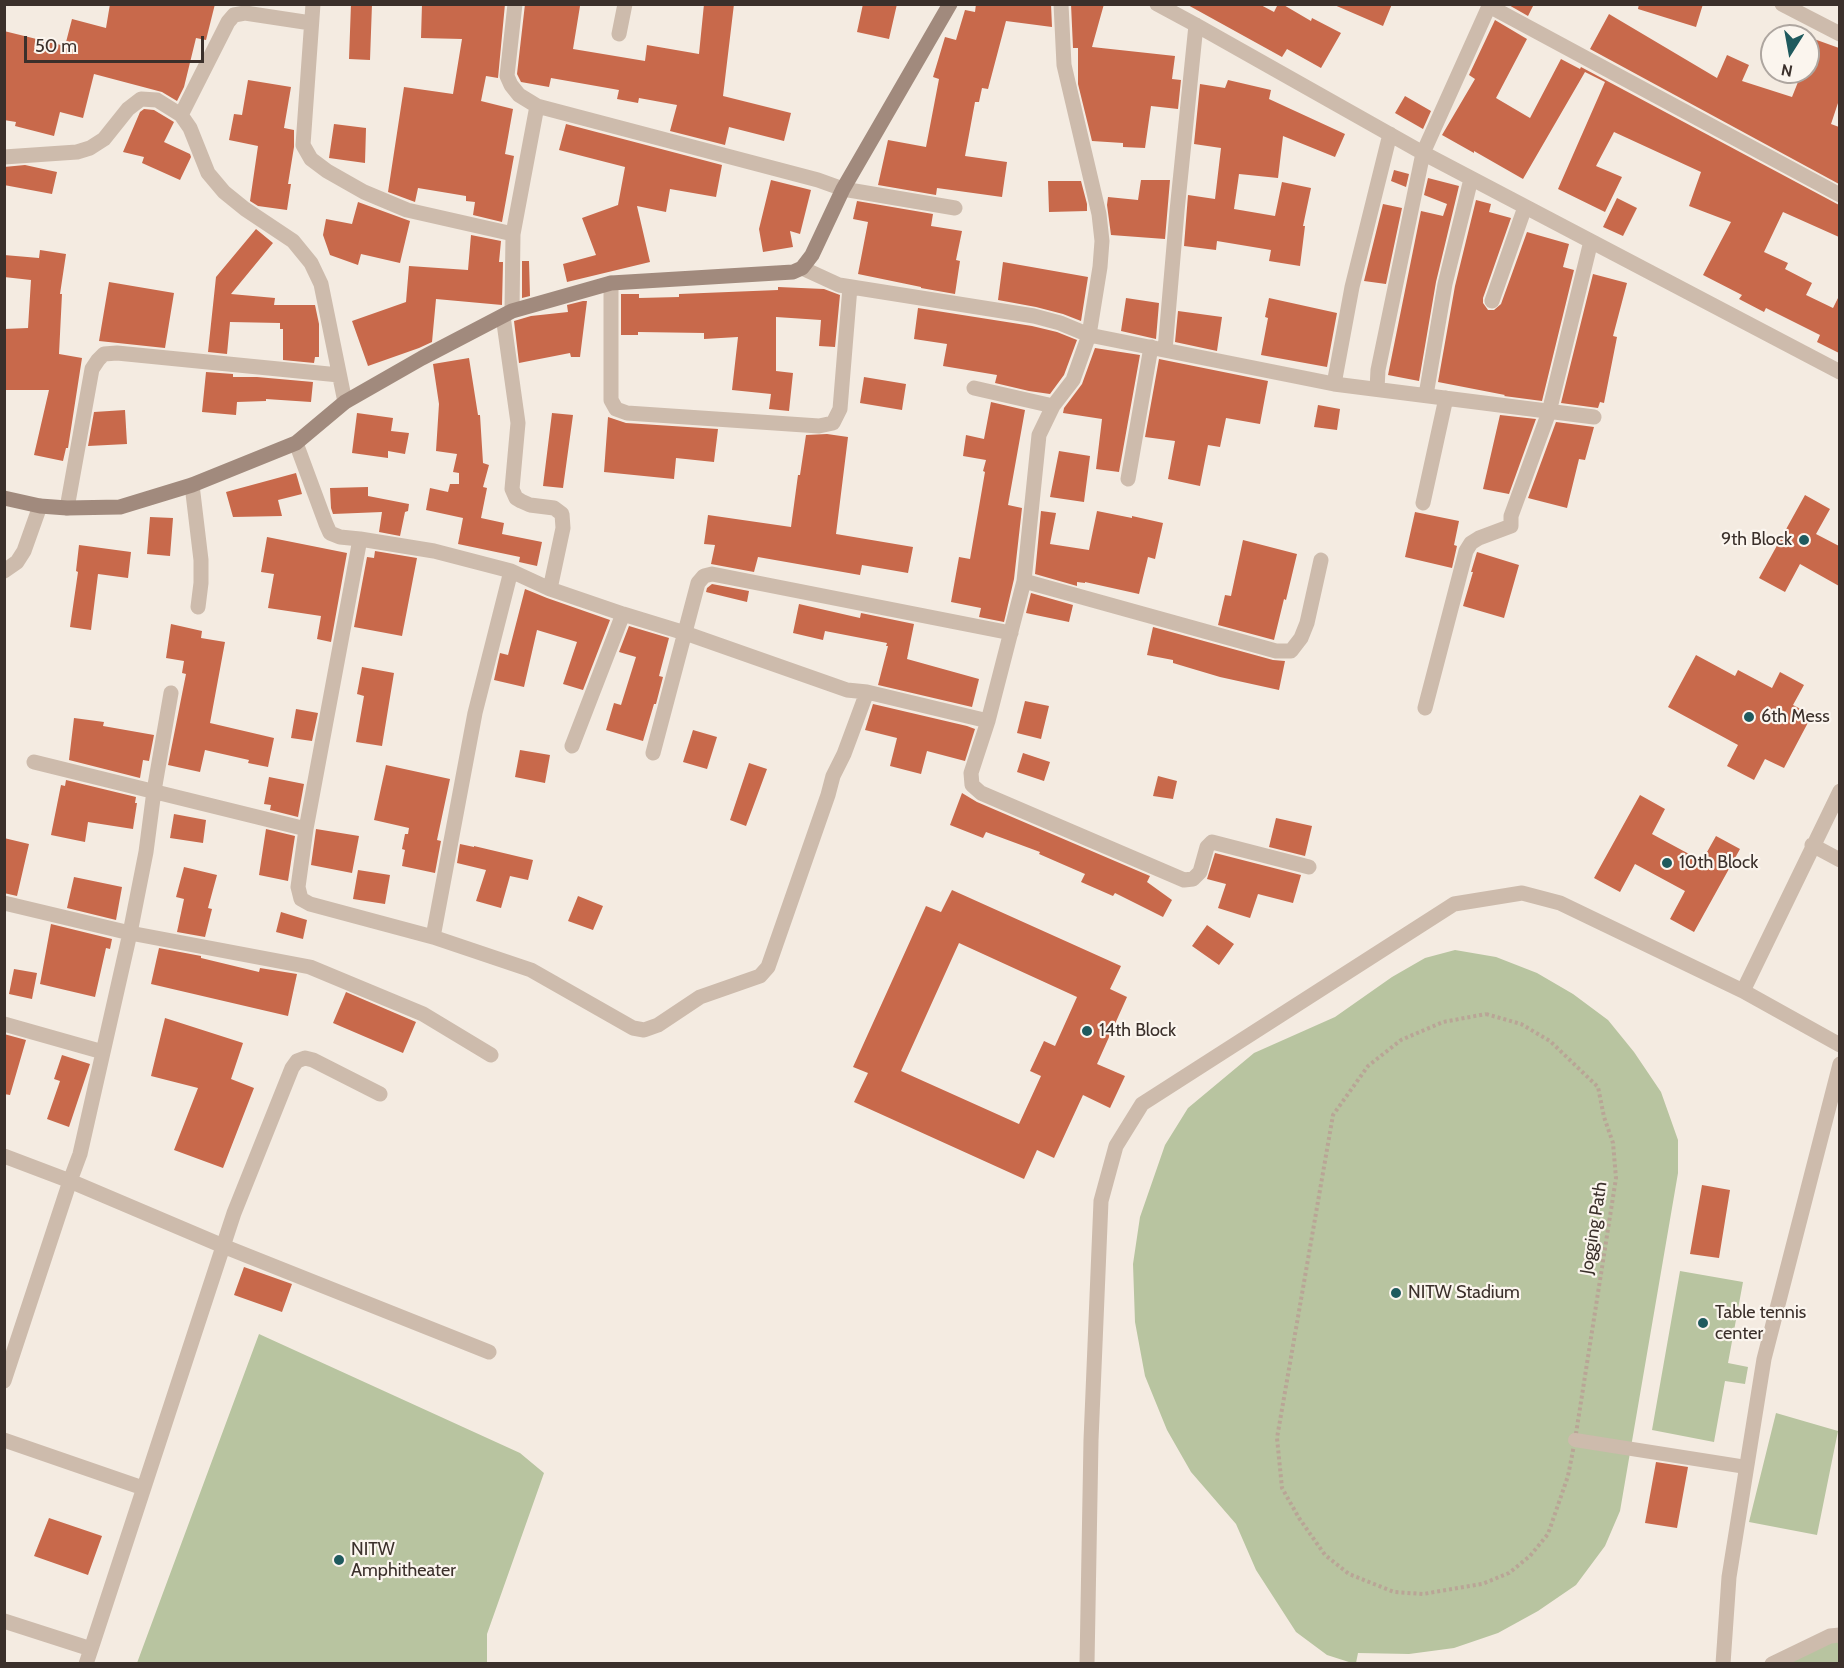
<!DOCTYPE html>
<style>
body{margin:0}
#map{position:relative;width:1844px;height:1668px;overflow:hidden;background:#f4ebe1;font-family:Cabin,sans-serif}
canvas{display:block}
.frame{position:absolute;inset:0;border:6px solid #3b302b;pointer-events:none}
.north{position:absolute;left:1760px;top:24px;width:60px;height:60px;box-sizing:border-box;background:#fbf5ee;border:2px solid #aea6a0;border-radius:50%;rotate:191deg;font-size:16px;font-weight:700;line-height:24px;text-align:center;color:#3b302b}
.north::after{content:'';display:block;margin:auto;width:21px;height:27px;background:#1f5a5e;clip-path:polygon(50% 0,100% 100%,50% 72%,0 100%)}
.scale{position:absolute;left:24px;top:36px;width:180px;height:27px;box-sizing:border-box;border:3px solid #3b302b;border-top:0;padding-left:8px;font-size:18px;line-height:21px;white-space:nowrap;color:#3b302b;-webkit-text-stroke:4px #fbf5ee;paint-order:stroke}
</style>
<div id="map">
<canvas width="1844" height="1668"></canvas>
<div class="frame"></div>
<div class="north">N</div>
<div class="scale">50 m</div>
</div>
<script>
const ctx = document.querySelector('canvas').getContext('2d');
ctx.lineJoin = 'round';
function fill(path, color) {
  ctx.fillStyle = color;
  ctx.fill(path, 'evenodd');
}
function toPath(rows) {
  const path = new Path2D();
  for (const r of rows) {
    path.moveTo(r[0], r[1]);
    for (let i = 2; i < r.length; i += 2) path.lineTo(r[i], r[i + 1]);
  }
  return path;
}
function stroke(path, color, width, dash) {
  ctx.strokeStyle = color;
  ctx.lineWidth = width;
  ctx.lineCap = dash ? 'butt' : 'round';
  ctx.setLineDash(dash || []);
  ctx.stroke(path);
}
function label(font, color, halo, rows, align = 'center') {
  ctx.font = font + ' Cabin,sans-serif';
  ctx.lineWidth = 4.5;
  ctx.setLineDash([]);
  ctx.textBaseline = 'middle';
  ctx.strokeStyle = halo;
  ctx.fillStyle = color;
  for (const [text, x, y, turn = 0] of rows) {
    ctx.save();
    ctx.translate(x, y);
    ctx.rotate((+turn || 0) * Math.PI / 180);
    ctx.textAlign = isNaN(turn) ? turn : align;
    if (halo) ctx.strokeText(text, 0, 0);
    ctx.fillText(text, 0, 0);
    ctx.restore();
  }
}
fill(toPath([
 [1455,950,1496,957,1537,973,1573,994,1608,1020,1634,1052,1661,1092,1678,1140,1678,1173,1620,1511,1605,1546,1576,1585,1538,1611,1498,1633,1454,1648,1409,1654,1358,1653,1356,1663,1352,1663,1327,1655,1296,1632,1256,1570,1236,1524,1191,1472,1167,1430,1145,1376,1135,1322,1133,1264,1140,1217,1165,1145,1188,1108,1254,1053,1335,1017,1392,977,1425,958],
 [1680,1271,1743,1282,1728,1363,1748,1367,1745,1384,1725,1381,1714,1442,1652,1430],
 [259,1334,520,1453,544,1473,487,1634,487,1663,137,1663],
 [1776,1413,1838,1431,1817,1535,1749,1522],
 [1839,1637,1839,1663,1772,1664]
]), '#b8c4a0');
fill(toPath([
 [110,4,215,4,206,40,196,38,184,87,177,101,162,92,94,74,83,118,60,112,54,136,15,126,16,122,4,120,4,31,65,46,72,19,106,28],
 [351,4,372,4,370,60,349,59],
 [422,4,505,4,498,78,486,76,481,101,513,109,505,154,514,156,502,222,473,215,475,202,466,201,466,196,418,188,415,202,388,192,404,87,453,94,462,39,421,38],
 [525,4,569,4,580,6,573,49,645,61,647,45,699,54,704,4,734,4,723,96,791,113,784,141,729,127,725,145,670,131,677,105,639,98,638,103,617,99,619,90,551,78,549,87,521,82,517,74],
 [863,4,897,4,889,39,857,32],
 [976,4,1051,4,1052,27,1006,21,988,89,982,88,979,102,975,102,965,156,1007,162,1002,197,937,188,936,195,878,185,888,140,926,147,939,79,933,77,945,37,956,40,965,10,975,12],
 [1071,4,1104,4,1092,47,1175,56,1172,79,1181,80,1178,109,1151,106,1145,148,1123,147,1123,143,1092,141,1078,84,1078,48,1073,48],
 [1186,4,1259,4,1274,12,1278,4,1282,4,1311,21,1312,18,1341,33,1321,68,1287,49,1282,57],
 [1332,4,1392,4,1383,26],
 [1507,4,1534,4,1528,16],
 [1639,4,1703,4,1696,27,1638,9],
 [1609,14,1717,78,1727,55,1749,65,1742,81,1792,97,1802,72,1808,72,1808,54,1814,39,1839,48,1839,100,1831,124,1839,127,1839,184,1590,49],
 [1495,20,1527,39,1496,98,1530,118,1561,59,1580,69,1581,67,1839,205,1839,237,1783,212,1764,252,1788,263,1785,269,1812,283,1806,295,1833,308,1839,296,1839,353,1817,342,1820,335,1766,308,1764,312,1739,299,1742,295,1703,275,1731,222,1689,206,1701,172,1614,132,1596,166,1622,177,1605,212,1558,189,1605,82,1585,72,1523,179,1474,151,1474,153,1442,135,1475,79,1469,75],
 [248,80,291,87,284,128,294,130,294,147,288,184,291,184,287,210,258,206,250,201,258,146,229,140,234,114,242,115],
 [1228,80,1271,90,1269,99,1345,134,1335,157,1283,136,1278,178,1239,174,1234,209,1275,216,1282,182,1311,188,1303,226,1305,226,1300,266,1269,261,1271,250,1217,241,1216,250,1184,246,1188,195,1215,199,1221,148,1194,144,1200,84,1225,88],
 [1405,96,1431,111,1423,129,1395,113],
 [144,109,154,110,174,122,164,142,190,154,191,157,180,180,142,163,144,157,123,152,140,112],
 [334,124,366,128,365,163,329,158],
 [566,124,722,165,716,197,670,189,666,212,637,206,650,262,567,282,563,264,596,255,582,218,618,205,625,167,559,150],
 [25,165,57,172,52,194,4,185,4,167],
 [1394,170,1409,174,1406,187,1391,181],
 [1428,178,1459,186,1436,282,1419,381,1388,375,1421,211,1443,216,1447,204,1424,195],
 [771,180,811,190,800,234,790,231,793,247,763,252,759,229],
 [1141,180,1170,180,1165,239,1111,235,1107,205,1108,197,1138,200],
 [1048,181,1081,181,1087,204,1087,211,1049,212],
 [1617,198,1637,208,1623,236,1603,227],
 [1476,200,1491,204,1489,212,1511,218,1483,298,1483,303,1488,310,1494,310,1501,304,1527,232,1569,244,1563,267,1574,270,1542,401,1504,396,1505,395,1438,382,1455,286],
 [857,201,933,214,931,226,962,231,956,260,960,261,955,294,921,288,921,287,858,274,868,222,853,219],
 [358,202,410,221,400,263,361,254,358,265,330,255,323,235,326,219,352,224],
 [1383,204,1402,208,1386,284,1364,281],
 [256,229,273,243,231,294,275,298,274,305,315,305,319,324,319,357,315,357,314,363,283,360,283,329,280,329,280,323,230,322,227,354,208,352,216,277],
 [471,235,501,241,499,262,503,262,502,305,436,299,432,342,419,348,368,366,352,321,406,302,409,266,468,270],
 [40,250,66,254,60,294,62,294,59,354,82,358,68,448,66,448,63,461,34,455,49,390,4,390,4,329,28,328,31,280,4,277,4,255,39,258],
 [522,261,529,261,530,296,522,298],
 [1003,262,1088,277,1081,321,1063,314,1036,307,998,300],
 [1593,274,1627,283,1613,336,1617,337,1604,403,1600,402,1598,408,1561,403],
 [109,282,174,293,165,348,99,341],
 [778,287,824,289,840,295,835,347,819,346,821,320,776,317,776,371,793,373,789,411,769,409,771,394,732,390,738,337,704,339,704,333,638,332,638,335,621,335,621,294,639,294,639,298,679,297,679,294,778,290],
 [1126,298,1159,303,1156,339,1121,331],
 [1269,298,1337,313,1327,367,1261,355,1268,318,1265,317],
 [583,301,587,301,580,357,571,357,570,353,519,363,514,321,531,316,568,312,567,305],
 [918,308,1032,326,1057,332,1077,340,1064,375,1050,394,1029,391,995,383,997,375,943,366,947,344,914,339],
 [1178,311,1222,317,1217,351,1175,342],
 [1095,348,1140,355,1119,472,1096,469,1102,419,1063,413,1064,408,1082,384],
 [469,358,478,415,480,415,483,463,489,465,483,487,487,488,481,518,504,523,502,534,542,542,537,566,519,562,520,557,458,544,463,518,426,510,430,488,448,492,450,484,459,484,459,473,453,472,457,454,436,451,439,404,433,364],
 [1159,359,1268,381,1260,424,1226,418,1220,447,1208,445,1200,486,1168,479,1175,441,1145,437],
 [206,372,233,374,233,377,257,377,313,382,311,402,266,399,266,401,237,402,236,415,202,412],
 [864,377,906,384,902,410,860,403],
 [991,402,1025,410,1008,505,1022,508,1014,579,1004,622,979,617,981,608,951,602,959,557,970,559,985,472,983,471,986,460,963,456,966,435,984,439],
 [1318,405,1340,409,1337,430,1314,427],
 [125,410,127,444,88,446,94,412],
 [357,413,393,418,391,431,409,433,405,454,388,451,388,458,352,453],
 [552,413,573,415,563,488,543,486],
 [1500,415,1536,419,1509,494,1483,489],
 [608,417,626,423,718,429,714,462,676,458,674,479,604,472],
 [1556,422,1594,427,1585,460,1579,459,1567,508,1528,498],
 [827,434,848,437,836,534,913,547,908,573,862,565,860,575,758,557,754,572,711,564,715,545,704,544,708,515,791,527,798,475,800,475,806,435],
 [1059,451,1090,456,1084,502,1050,497],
 [296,473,302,494,278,500,282,516,233,517,226,492],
 [368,487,368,496,409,504,408,511,405,512,400,536,379,532,382,512,333,514,331,508,330,488],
 [1805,495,1830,509,1816,534,1839,546,1839,586,1800,564,1785,592,1759,578],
 [1041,511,1056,513,1050,544,1089,550,1097,511,1132,518,1132,516,1163,523,1155,559,1148,557,1139,594,1085,582,1085,583,1077,582,1077,586,1035,574],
 [1415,512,1459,521,1454,545,1457,546,1452,568,1405,557],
 [150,517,173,518,170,556,147,554],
 [267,537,347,553,331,642,317,639,321,616,268,608,274,574,261,572],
 [1243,540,1297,554,1286,600,1284,599,1274,640,1218,625,1225,595,1231,596],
 [79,545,131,552,128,578,98,574,91,630,70,627,78,572,76,571],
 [375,551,417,558,402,636,354,627,367,557,374,558],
 [1477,552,1519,565,1504,618,1463,606,1473,572,1471,572],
 [712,584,749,591,747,602,706,592,707,588],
 [525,589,547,598,610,620,583,690,563,684,577,642,537,630,524,687,494,680,500,653,508,655],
 [1031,593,1073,605,1069,622,1026,613],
 [799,604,860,618,861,613,914,624,907,659,979,679,972,707,878,685,888,646,886,646,887,643,825,631,823,640,793,633],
 [171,624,202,631,201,638,225,642,210,723,274,738,268,767,248,763,249,760,205,750,200,772,168,765,186,674,182,673,184,661,166,658],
 [629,626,669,638,659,676,663,677,656,704,654,704,643,741,606,730,614,703,621,705,636,657,619,652],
 [1153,627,1273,660,1285,661,1279,690,1220,677,1173,663,1173,660,1147,655],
 [1696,655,1735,676,1738,670,1772,688,1780,672,1804,685,1793,705,1812,715,1784,768,1765,759,1754,780,1727,766,1738,745,1668,707],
 [362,667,394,673,382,746,356,742,364,696,357,694],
 [1025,701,1049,706,1041,739,1017,733],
 [873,704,967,726,975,729,965,761,927,751,921,774,890,766,897,738,865,730],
 [296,709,318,713,312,741,291,738],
 [74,718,104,722,103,726,154,735,149,761,143,760,140,778,69,760],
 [693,730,717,737,707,769,683,762],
 [520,750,550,755,545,783,515,777],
 [1023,753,1050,762,1044,781,1017,772],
 [749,763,767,769,746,826,730,820],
 [386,765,450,779,437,840,441,841,435,873,402,866,405,850,402,849,405,834,408,834,409,828,374,820],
 [1158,776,1177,781,1173,799,1153,796],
 [269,777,304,784,298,817,270,810,271,805,264,804],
 [66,780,136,797,135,803,137,803,133,829,88,822,85,842,51,835,61,785,65,786],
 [962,793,977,802,1150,876,1147,882,1172,900,1163,917,1115,893,1113,896,1081,882,1085,874,1039,854,1040,852,986,832,983,838,950,825],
 [1640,795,1665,809,1652,834,1702,861,1716,836,1740,849,1694,932,1670,919,1685,891,1635,864,1620,892,1594,878],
 [174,814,206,820,203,843,170,838],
 [1276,818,1312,826,1305,856,1269,847],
 [266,829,295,836,288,881,259,875],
 [316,829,359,836,352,873,311,865],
 [4,838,29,844,17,896,4,893],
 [460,844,474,847,474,846,533,860,528,880,510,876,501,908,476,901,486,870,457,863],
 [1215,853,1301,875,1293,903,1258,894,1250,918,1218,908,1226,884,1207,879],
 [184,867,217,875,208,908,212,909,205,937,177,932,184,899,176,897],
 [358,870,390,875,385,904,353,899],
 [74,877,122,887,116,920,67,908],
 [952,890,1121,966,1110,989,1127,997,1097,1064,1125,1076,1110,1108,1083,1095,1054,1158,1037,1150,1024,1179,854,1102,868,1073,853,1067,926,906,941,912],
 [959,943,1077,997,1055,1046,1044,1041,1030,1071,1041,1076,1019,1124,901,1071],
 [578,896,603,906,593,930,568,921],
 [281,912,307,920,303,939,276,932],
 [51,924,112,939,110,949,106,948,95,997,40,984],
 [1207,925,1234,944,1219,965,1192,946],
 [159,948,201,956,201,958,259,972,260,968,297,974,288,1016,151,984],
 [14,969,37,973,32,999,9,994],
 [346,992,416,1022,403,1053,333,1023],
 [165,1018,243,1043,231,1079,254,1088,223,1168,174,1150,198,1088,151,1076],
 [4,1034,26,1040,10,1095,4,1094],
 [62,1055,90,1064,69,1127,47,1119,60,1081,54,1079],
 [1702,1185,1730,1190,1719,1258,1690,1254],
 [244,1267,292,1284,282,1312,234,1295],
 [1656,1462,1688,1467,1677,1528,1645,1523],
 [49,1518,102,1536,88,1575,34,1556]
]), '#c8694b');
stroke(toPath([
 [1486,1014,1521,1024,1550,1041,1598,1087,1604,1117,1613,1143,1616,1178,1575,1440,1568,1476,1548,1534,1530,1556,1509,1573,1482,1584,1423,1594,1394,1592,1349,1574,1325,1555,1299,1518,1282,1488,1277,1438,1333,1115,1368,1066,1401,1040,1443,1022,1486,1014]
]), '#b9a596', 4, [3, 3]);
stroke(toPath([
 [1575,1440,1746,1467]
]), '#cdbbac', 14);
stroke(toPath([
 [313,4,303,145,311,159,327,171,364,192,407,210,513,234],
 [515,4,507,76,511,85,519,95,537,106],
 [1157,4,1196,25,1423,153,1840,372],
 [1782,4,1840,34],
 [1489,6,1840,195],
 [619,34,625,4],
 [181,115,228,22,234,15,245,13,311,23],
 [4,157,77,152,90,148,104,139,128,109,141,99,157,100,181,115,190,128,208,173,224,192,245,209,293,241,311,263,321,284,345,402],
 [802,268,839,285,1034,316,1060,323,1089,335,1100,267,1102,241,1099,214,1064,65,1061,4],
 [611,283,611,400,616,409,627,413,819,426,833,423,840,409,850,287],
 [1492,301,1525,207],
 [512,311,513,234,537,106,818,180,843,189,955,208],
 [503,316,518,423,512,489,516,498,521,501,530,505,554,508,562,514,563,528,550,589],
 [1165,350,1177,211,1196,25],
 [1334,384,1352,287,1390,134],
 [974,388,1053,406],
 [1377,389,1378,370,1423,153,1490,4],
 [1426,395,1445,284,1471,179],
 [1128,479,1151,347],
 [192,485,201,560,201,583,198,607],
 [1423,503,1446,398],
 [67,508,92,369,98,360,104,354,117,353,339,375],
 [360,539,434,551,511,571,550,589,623,614,685,633,847,690,867,692,988,721],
 [4,571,17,562,24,551,40,506],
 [1024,581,1039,435,1053,406,1073,380,1089,335,1334,384,1594,417],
 [171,693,154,791,146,852,130,933,80,1154,70,1181,223,1246,489,1352],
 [1425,708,1466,551,1471,543,1479,538,1511,526,1511,516,1549,412,1591,241],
 [572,746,623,614],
 [653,753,698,583,704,576,712,574,1011,633],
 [34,762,306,829,360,539,340,537,330,533,326,524,296,443],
 [306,829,298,887,301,899,310,904,433,937,475,713,511,571],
 [1812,845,1840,860],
 [1309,867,1212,842,1207,847,1200,872,1193,879,1184,880,981,793,972,785,971,773,988,721,1024,581,1276,651,1291,651,1301,638,1307,623,1321,560],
 [4,903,130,933,310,967,423,1014,491,1055],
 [433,937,531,970,633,1028,644,1030,658,1025,700,997,760,976,768,967,828,795,833,776,844,754,867,692],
 [1743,991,1840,1045],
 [4,1024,103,1052],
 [4,1156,70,1181,4,1381],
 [4,1440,143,1488],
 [4,1621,91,1649,234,1213,292,1068,297,1061,305,1058,313,1060,380,1094],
 [86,1664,91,1649],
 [1087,1664,1091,1440,1101,1201,1116,1146,1142,1104,1454,904,1522,893,1560,903,1743,991,1840,791],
 [1723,1664,1729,1577,1764,1359,1840,1064],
 [1772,1664,1830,1636,1840,1635]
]), '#cdbbac', 15);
stroke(toPath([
 [4,498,40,506,67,508,120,507,192,485,296,443,345,402,422,358,512,311,611,283,793,272,802,268,812,255,843,189,950,4]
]), '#a18a7d', 15);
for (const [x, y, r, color] of [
 [1804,540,6,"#1f5a5e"],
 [1749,717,6,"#1f5a5e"],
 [1667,863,6,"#1f5a5e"],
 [1087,1031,6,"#1f5a5e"],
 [1396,1293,6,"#1f5a5e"],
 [1703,1323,6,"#1f5a5e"],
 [339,1560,6,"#1f5a5e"]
]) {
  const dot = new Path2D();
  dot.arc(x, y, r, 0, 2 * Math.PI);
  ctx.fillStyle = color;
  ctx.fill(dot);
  stroke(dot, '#fbf5ee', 2);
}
label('18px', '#3b302b', '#fbf5ee', [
 ["9th Block",1792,540,"right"],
 ["6th Mess",1761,717],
 ["10th Block",1679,863],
 ["14th Block",1099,1031],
 ["NITW Stadium",1408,1293],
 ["Table tennis",1715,1313],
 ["center",1715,1334],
 ["NITW",351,1550],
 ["Amphitheater",351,1571]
], 'left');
label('18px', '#3b302b', '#fbf5ee', [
 ["Jogging Path",1594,1228,-81]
]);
</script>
